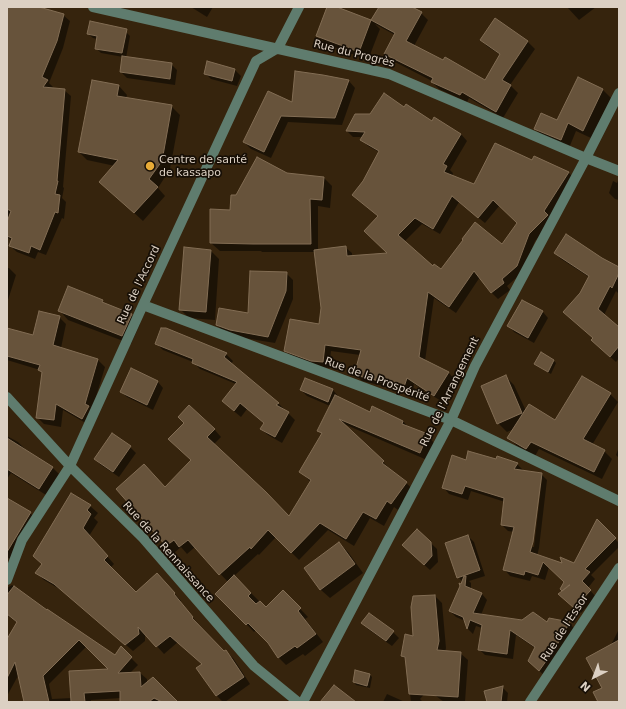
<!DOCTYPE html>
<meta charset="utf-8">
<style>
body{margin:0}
#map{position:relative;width:626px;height:709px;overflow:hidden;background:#36240d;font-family:"DejaVu Sans",sans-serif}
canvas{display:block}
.frame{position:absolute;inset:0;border:8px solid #dcd0c3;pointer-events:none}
.north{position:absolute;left:574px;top:657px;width:40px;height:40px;-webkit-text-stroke:3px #170f06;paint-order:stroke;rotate:222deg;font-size:11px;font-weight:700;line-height:16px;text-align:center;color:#dcd0c3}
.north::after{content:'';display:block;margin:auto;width:14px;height:18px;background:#dcd0c3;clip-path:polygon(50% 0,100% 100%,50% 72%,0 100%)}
</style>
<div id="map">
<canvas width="626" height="709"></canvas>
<div class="frame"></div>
<div class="north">N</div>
</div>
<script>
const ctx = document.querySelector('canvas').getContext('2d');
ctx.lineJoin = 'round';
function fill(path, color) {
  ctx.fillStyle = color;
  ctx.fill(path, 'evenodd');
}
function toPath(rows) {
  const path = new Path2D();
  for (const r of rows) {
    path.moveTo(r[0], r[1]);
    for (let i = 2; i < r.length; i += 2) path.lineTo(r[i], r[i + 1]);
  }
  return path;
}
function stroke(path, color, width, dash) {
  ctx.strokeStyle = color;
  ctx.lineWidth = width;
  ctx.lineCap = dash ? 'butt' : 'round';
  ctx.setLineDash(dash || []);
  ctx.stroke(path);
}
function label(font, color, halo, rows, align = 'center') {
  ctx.font = font + ' "DejaVu Sans",sans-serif';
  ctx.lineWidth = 3.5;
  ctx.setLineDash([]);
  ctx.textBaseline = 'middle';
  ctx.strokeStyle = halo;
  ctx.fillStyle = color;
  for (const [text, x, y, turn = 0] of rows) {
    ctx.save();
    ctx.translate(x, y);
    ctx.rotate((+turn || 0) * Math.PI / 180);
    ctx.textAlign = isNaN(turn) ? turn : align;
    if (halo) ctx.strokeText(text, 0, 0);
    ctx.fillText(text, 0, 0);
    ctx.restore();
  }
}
fill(toPath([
 [7,7,35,7,63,15,70,21,63,48,49,83,53,87,52,89,64,90,71,96,63,187,64,188,62,198,66,202,64,219,62,218,46,255,38,252,35,259,17,252,10,246,12,241,7,237,7,225,10,217,7,216],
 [191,7,213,7,207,17],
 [328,7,334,7,372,21,380,7,416,7,415,9,421,13,428,20,414,46,486,81,501,55,488,47,481,40,495,19,528,42,535,49,510,85,518,93,503,118,469,98,467,102,439,89,432,82,432,81,393,61,386,54,395,35,375,24,380,29,368,60,326,44,318,36],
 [567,7,596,7,579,20],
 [126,32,130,36,126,58,171,64,177,70,175,85,127,78,121,72,123,57,101,53,96,48,97,39,93,38,88,34],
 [235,70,241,76,237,86,211,79,205,73],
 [578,78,603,90,611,98,591,138,576,131,569,148,543,136,535,129,557,121],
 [349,81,355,88,342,125,288,122,271,158,251,149,244,142,292,104],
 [119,86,127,95,126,98,171,106,180,115,170,169,158,188,165,196,143,221,109,190,115,166,87,160,79,152],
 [405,108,432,122,461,134,467,141,450,170,453,173,452,176,475,186,532,161,534,158,569,173,575,179,553,222,535,241,523,272,507,286,510,290,498,299,492,293,480,277,456,313,434,298,425,361,449,373,455,380,441,401,414,384,410,395,379,385,362,381,355,374,360,355,331,351,329,368,319,367,292,357,285,350,320,325,322,308,315,252,262,252,261,251,220,251,211,243,211,210,231,211,237,196,286,174,324,178,332,186,330,208,318,206,318,250,345,247,352,253,352,257,389,254,379,217,360,201,353,195,364,181,379,152,368,146,362,140,363,137,353,137,347,131,355,115,371,115],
 [459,202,485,223,500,205,518,223,502,245,441,270,434,267,404,242,422,224,440,234],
 [619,178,619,200,615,199,609,193,613,181,617,183],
 [210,250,219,259,215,320,189,318,180,309],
 [555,253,601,259,619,268,619,290,618,293,616,291,604,315,619,329,619,358,616,362,598,346,594,338,581,294,589,277,561,259],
 [7,268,9,268,16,275,7,303],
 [286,273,293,280,293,299,275,343,238,337,224,332,217,325,249,314],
 [102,301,105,304,131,315,140,324,131,344,68,320,60,311],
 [523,301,543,312,548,318,534,343,514,332,509,326],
 [59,317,66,324,61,348,98,360,105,367,92,410,89,425,63,410,61,427,44,424,37,417,43,374,40,370,7,360,7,329,34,336],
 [156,343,226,354,233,361,231,364,278,403,285,410,284,411,288,413,295,420,282,443,268,435,261,429,264,423,247,409,241,417,230,408,223,401,236,384,200,369,193,362,163,350],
 [541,354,554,361,556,363,551,374,538,366,535,364],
 [132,369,158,382,163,388,153,410,127,397,121,392],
 [506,377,514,385,526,411,555,421,610,394,618,402,592,445,604,451,612,459,602,479,539,449,535,456,517,446,509,438,514,429,507,432,498,423],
 [306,379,333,390,338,396,338,398,370,413,403,421,409,428,427,435,434,443,427,460,344,424,383,462,390,469,390,470,406,483,414,490,398,510,394,507,384,526,370,518,354,546,328,530,299,560,276,537,259,555,258,554,234,576,266,608,283,591,308,617,305,619,323,642,305,656,303,654,286,665,278,657,268,643,256,630,254,632,217,594,228,582,195,547,187,554,181,547,174,553,117,490,166,488,192,461,170,439,214,429,221,437,214,444,290,517,311,482,308,479,300,472,322,434,319,431,330,406,307,396,301,390],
 [7,436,18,442,25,449,52,467,59,474,46,495,11,473,7,479],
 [130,447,136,453,119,477,101,465,95,459],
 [619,447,619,458,616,455],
 [466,461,497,461,517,464,523,470,522,471,541,474,547,480,539,548,537,556,563,564,574,565,597,521,619,543,619,547,591,575,595,579,588,588,596,597,581,613,565,600,564,591,562,589,565,582,549,567,545,580,532,576,530,581,510,576,504,569,514,532,508,531,502,525,505,502,471,491,468,500,449,494,443,487],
 [540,478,542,478,534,547,532,547],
 [72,494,90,506,98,513,94,518,98,522,89,536,114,564,110,568,136,593,164,581,181,601,180,602,199,625,224,652,225,651,233,658,250,684,225,702,223,702,217,696,198,668,203,665,178,642,164,654,145,633,145,641,133,651,63,591,44,580,37,573,43,565,34,556],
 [7,499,30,513,37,520,16,563,7,557],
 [417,530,437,549,438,562,430,570,409,551],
 [468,536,474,542,485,576,469,581,471,583,471,590,482,594,487,600,481,615,547,623,569,623,575,629,545,676,535,667,535,648,516,635,513,659,485,655,479,649,482,628,476,626,473,634,468,629,465,621,456,617,450,611,463,582,458,577],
 [339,543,348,552,363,573,330,598,321,590,305,569],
 [7,583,8,584,7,588,12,585,47,611,115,656,121,648,138,665,130,673,140,673,147,679,147,683,176,702,121,702,121,698,91,700,91,702,25,702,19,674,7,696,7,640,18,623,7,615],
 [86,647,110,670,72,698,52,699,49,684],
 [435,596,442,603,446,648,445,652,460,653,468,660,465,702,444,702,428,690,420,699,423,702,411,702,406,659,402,656,414,637],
 [363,623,393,632,399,638,392,646,368,629],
 [619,629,619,702,600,702,604,688,611,645],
 [370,675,372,677,370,688,356,685,354,682],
 [502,687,508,693,507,702,488,702],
 [387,694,405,702,383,702]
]), '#0007');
const building = toPath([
 [7,7,39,7,64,14,57,41,42,77,48,80,43,87,65,89,57,181,58,181,55,194,60,195,58,213,55,212,40,250,31,246,29,253,9,246,12,238,7,236,7,222,11,211,7,209,7,7],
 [327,7,337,7,371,20,359,52,316,36,327,7],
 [379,7,412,7,422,12,406,41,443,60,445,57,485,80,500,54,480,40,495,18,528,41,502,80,511,85,496,112,462,92,460,95,431,82,433,78,384,54,395,33,371,20,379,7],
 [90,21,127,29,122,53,95,49,97,36,87,34,90,21],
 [122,56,172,63,170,79,120,72,122,56],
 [207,61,235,69,232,81,204,74,207,61],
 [295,71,323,75,349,80,335,118,281,116,264,152,243,142,268,91,292,102,295,71],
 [578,77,603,89,583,131,568,123,561,140,534,129,541,113,557,120,578,77],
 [92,80,119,85,117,96,172,105,162,161,149,179,158,187,134,213,99,182,118,160,78,152,92,80],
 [384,93,404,107,406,104,432,121,434,117,461,134,443,164,447,166,444,172,474,184,495,143,532,160,534,156,569,172,544,211,548,215,529,234,517,266,502,279,504,283,491,293,474,271,449,307,428,292,419,357,449,372,434,396,407,378,403,390,372,379,354,375,361,350,325,345,323,362,311,361,284,351,290,319,319,324,321,308,314,250,346,246,347,256,387,253,364,231,378,216,352,195,363,181,379,151,360,140,365,132,346,131,355,114,370,114,384,93],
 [452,196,478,218,493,200,517,223,502,244,475,222,462,239,463,240,441,269,434,264,433,266,398,235,415,218,433,229,452,196],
 [257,157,287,173,324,177,322,200,310,199,311,244,253,244,210,243,210,209,230,210,231,195,236,195,257,157],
 [566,234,602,258,619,267,619,273,612,288,610,286,598,309,619,327,619,346,610,357,591,340,593,338,563,312,580,293,589,276,554,253,566,234],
 [184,247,211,250,206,312,179,310,184,247],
 [250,271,287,272,286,291,268,337,230,330,216,325,219,308,248,313,250,271],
 [68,286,103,300,102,302,132,314,122,336,58,311,68,286],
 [522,300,543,311,528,338,507,326,522,300],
 [39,311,60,316,53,345,98,359,85,404,89,406,82,419,56,404,54,420,36,418,42,372,38,370,40,365,7,356,7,328,33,335,39,311],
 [161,328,166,328,227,353,224,357,279,403,276,405,289,412,275,437,260,429,264,423,240,403,234,411,222,401,237,382,192,363,193,359,155,344,161,328],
 [541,352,554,360,548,372,534,364,541,352],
 [131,368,158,381,147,405,120,392,131,368],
 [506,375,522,413,497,424,481,386,506,375],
 [582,376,611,393,583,439,605,450,594,472,531,442,526,449,507,438,529,404,555,420,582,376],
 [305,378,333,389,328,402,300,390,305,378],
 [335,395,370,412,372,406,403,421,402,424,428,434,420,453,339,419,384,461,382,463,407,482,391,504,387,501,376,519,363,512,346,539,320,523,291,553,268,530,251,549,250,547,219,575,188,540,179,547,174,540,166,546,116,489,144,464,165,487,191,460,168,439,184,423,178,417,189,405,215,429,207,437,266,492,289,516,311,480,299,472,322,433,317,431,335,395],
 [112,433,131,446,113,472,94,459,112,433],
 [7,438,53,467,39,489,7,469,7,438],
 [468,451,496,459,497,456,518,463,514,469,542,473,533,542,530,552,562,563,560,557,574,563,597,519,616,538,585,569,590,572,582,581,591,590,574,608,558,594,570,585,569,585,562,591,560,589,564,582,543,562,538,575,525,571,524,575,503,570,514,527,501,525,504,498,465,486,462,494,442,488,452,455,466,460,468,451],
 [71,493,91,505,87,510,91,514,83,528,108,556,104,560,136,592,157,573,175,593,174,594,193,617,192,618,224,651,226,650,244,677,216,696,196,668,202,664,170,636,156,647,138,627,139,634,125,645,54,584,35,573,42,564,33,556,71,493],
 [7,498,31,512,7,552,7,498],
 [417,529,431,542,432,556,424,565,402,545,417,529],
 [468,535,480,570,457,578,445,543,468,535],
 [339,542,355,564,320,590,304,568,339,542],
 [234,575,251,593,248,596,256,604,260,601,266,607,283,590,301,608,298,611,316,634,297,648,295,646,278,658,268,643,248,623,246,625,215,594,234,575],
 [464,576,466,576,465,586,482,593,473,613,522,620,533,612,547,622,549,618,570,622,554,650,539,671,528,661,535,647,510,630,507,654,478,650,482,625,470,620,467,629,463,617,449,611,460,586,459,583,461,584,464,576],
 [14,586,47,610,47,609,115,655,121,646,132,657,118,673,140,672,141,687,153,677,178,702,162,702,154,698,149,702,120,702,120,691,84,693,85,702,71,702,69,671,108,669,79,640,43,676,49,702,24,702,15,662,7,678,7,639,17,622,7,614,7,595,14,586],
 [435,595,439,641,437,650,461,652,458,697,409,694,405,657,401,656,405,634,413,636,411,607,413,596,435,595],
 [369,613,394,631,386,641,361,623,369,613],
 [619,640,619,702,598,702,593,692,602,688,586,658,619,640],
 [355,670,370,674,367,686,353,682,355,670],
 [334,685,356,702,320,702,334,685],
 [503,686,501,702,487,702,484,691,503,686]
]);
fill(building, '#67533b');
stroke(building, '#826d54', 1);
stroke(toPath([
 [93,7,389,74,586,158,619,171],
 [143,305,451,420,619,501],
 [7,397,70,466,143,538,254,666,298,702],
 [7,580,22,540,70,466,143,305,256,61,278,48,299,7],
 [303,702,451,420,475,366,586,158,619,93],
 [530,702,619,568]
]), '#5f7c6e', 10);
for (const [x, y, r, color] of [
 [150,166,5,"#e8ab37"]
]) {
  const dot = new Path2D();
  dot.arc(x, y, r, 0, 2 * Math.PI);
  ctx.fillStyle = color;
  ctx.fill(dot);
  stroke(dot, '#170f06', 1.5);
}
label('11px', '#dcd0c3', '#170f06', [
 ["Rue du Progrès",354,54,14],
 ["Rue de l'Accord",139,285,-65],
 ["Rue de la Prospérité",377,380,20],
 ["Rue de l'Arrangement",450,392,-64],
 ["Rue de la Rennaissance",168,552,48],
 ["Rue de l'Essor",565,628,-57]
]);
label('11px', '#dcd0c3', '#170f06', [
 ["Centre de santé",159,160],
 ["de kassapo",159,173]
], 'left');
</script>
